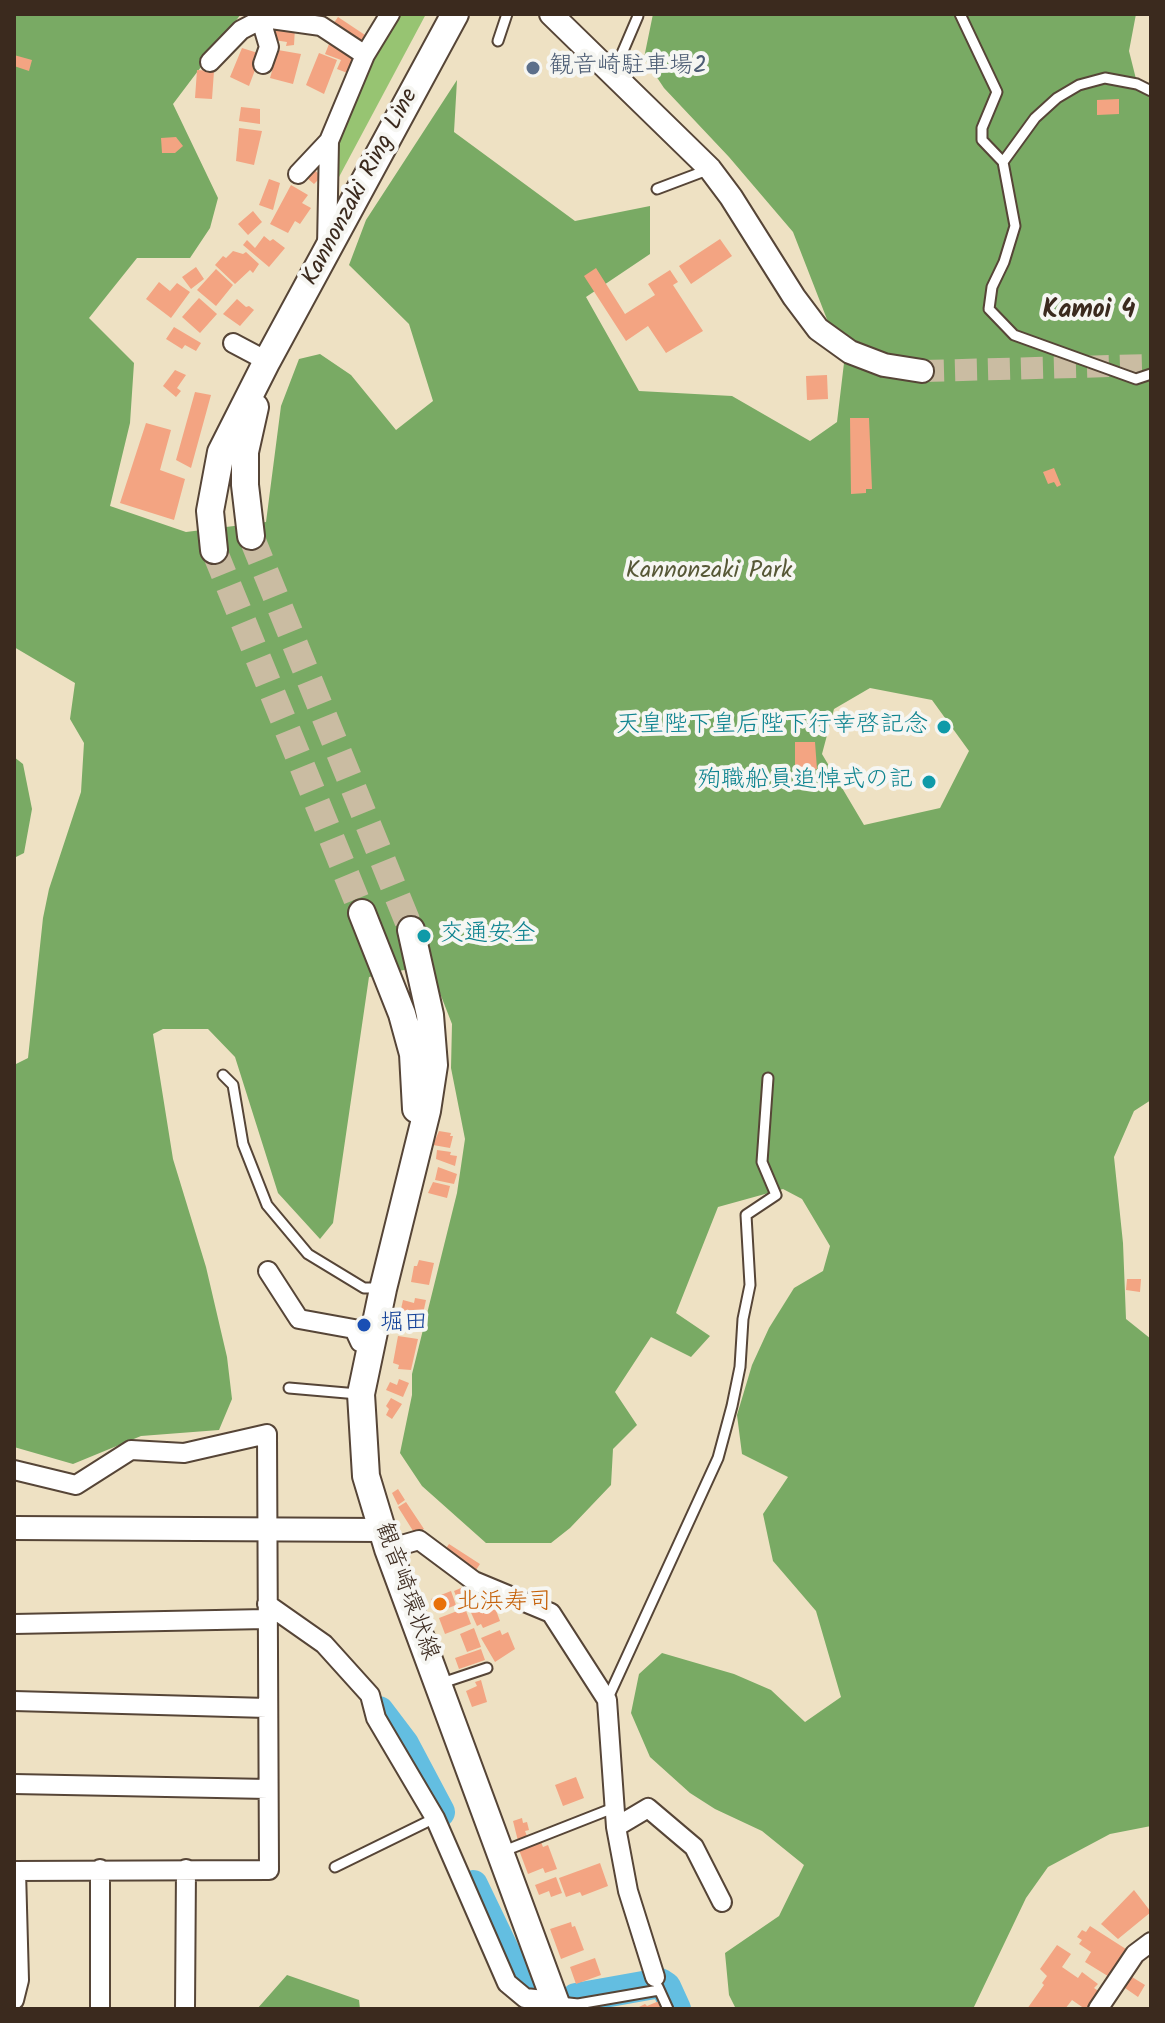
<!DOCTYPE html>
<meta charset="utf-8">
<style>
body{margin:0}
#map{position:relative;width:1165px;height:2023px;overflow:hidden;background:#eee1c3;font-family:Kalam,sans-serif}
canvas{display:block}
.frame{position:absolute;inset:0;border:16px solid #3b2a1e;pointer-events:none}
</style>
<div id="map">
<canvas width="1165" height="2023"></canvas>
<div class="frame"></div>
</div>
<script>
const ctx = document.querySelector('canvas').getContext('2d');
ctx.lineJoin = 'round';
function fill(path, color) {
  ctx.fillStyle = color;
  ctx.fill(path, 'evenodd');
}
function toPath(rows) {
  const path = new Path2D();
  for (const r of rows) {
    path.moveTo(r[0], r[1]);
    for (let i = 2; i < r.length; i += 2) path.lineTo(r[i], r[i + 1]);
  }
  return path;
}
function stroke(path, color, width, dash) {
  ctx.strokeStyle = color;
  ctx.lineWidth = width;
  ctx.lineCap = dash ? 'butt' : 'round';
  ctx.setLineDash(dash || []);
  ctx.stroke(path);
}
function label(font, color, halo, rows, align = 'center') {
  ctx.font = font + ' Kalam,"Klee One",sans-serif';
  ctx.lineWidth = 8;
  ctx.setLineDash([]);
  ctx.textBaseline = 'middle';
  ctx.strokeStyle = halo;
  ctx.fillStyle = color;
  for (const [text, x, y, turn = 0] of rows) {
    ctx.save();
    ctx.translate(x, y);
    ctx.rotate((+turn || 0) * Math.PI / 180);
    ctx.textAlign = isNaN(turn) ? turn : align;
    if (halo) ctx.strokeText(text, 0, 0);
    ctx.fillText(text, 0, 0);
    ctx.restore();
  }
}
fill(toPath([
 [398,14,426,14,339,177,334,141,375,49]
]), '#97c472');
fill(toPath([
 [14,14,241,14,173,104,218,198,210,228,190,258,137,258,89,318,134,363,130,423,110,506,186,532,266,522,281,406,299,359,320,354,351,375,396,430,433,401,409,324,349,265,366,220,457,80,454,132,575,221,650,206,650,254,586,297,639,391,732,396,810,441,837,422,844,363,793,232,729,157,664,88,644,58,653,14,1136,14,1129,51,1136,79,1151,100,1151,1100,1134,1111,1114,1157,1123,1243,1126,1319,1151,1339,1151,1826,1110,1834,1048,1867,1026,1898,973,2009,736,2009,729,1995,725,1953,779,1916,804,1865,762,1831,715,1809,690,1793,650,1757,631,1713,639,1674,662,1653,734,1674,771,1690,805,1722,841,1697,816,1611,773,1561,763,1514,788,1477,742,1454,737,1415,752,1365,769,1328,794,1288,823,1271,830,1246,802,1199,783,1189,718,1207,676,1313,710,1336,691,1357,651,1337,615,1392,637,1425,613,1449,611,1485,570,1528,551,1543,486,1543,422,1486,400,1453,412,1395,412,1374,457,1193,465,1139,451,1068,452,1024,429,965,369,977,333,1223,320,1239,278,1193,235,1057,208,1029,163,1029,153,1034,173,1159,206,1267,227,1357,232,1399,219,1430,141,1436,73,1464,14,1447,14,1065,28,1058,43,918,49,889,81,792,84,743,70,719,75,683,14,647],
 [870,688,932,700,969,751,940,808,864,825,822,754,834,709],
 [14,757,23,764,32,809,24,853,14,858],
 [287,1975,359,2000,360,2009,257,2009]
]), '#79aa64');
stroke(toPath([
 [379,1711,404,1744,440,1812],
 [473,1885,509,1960,523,1982,535,1988],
 [576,1998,660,1983,666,1987,676,2009]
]), '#63bee1', 30);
fill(toPath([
 [338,17,365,35,358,45,331,27],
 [275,27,295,28,294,45,286,46,287,42,274,40],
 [329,44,357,56,350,74,337,69,341,60,325,54],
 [242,48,261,54,249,86,230,77],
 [278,50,301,54,293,84,270,78],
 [319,53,337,60,324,94,306,85],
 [14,55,32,60,29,71,14,66],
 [197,70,214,71,212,99,195,98],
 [1119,99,1119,114,1097,115,1097,100],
 [241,107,260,109,260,124,239,121],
 [239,128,262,131,254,165,236,161],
 [176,137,183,146,175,153,162,153,161,138],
 [314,170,322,176,314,184,307,178],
 [269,179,280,183,273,210,259,205],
 [291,185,308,195,302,203,311,208,300,224,295,221,288,233,270,224],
 [253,211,262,222,248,235,238,224],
 [264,236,270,241,273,239,285,248,269,267,243,245,247,240,255,248],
 [720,239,732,256,691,284,679,266],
 [233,251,243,254,246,252,259,264,253,273,250,270,235,284,215,265,223,256,226,258],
 [196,267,204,279,191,289,182,277],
 [596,268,625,314,655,295,648,284,670,270,678,282,673,285,703,331,666,353,648,326,626,341,584,276],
 [216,269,233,285,216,306,197,290],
 [159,282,170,291,177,283,190,292,171,318,146,299],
 [199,298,217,314,200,333,182,317],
 [237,299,246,307,249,306,254,310,240,326,223,314],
 [174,327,201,343,196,351,185,345,182,349,166,339],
 [175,370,186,375,177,388,181,391,176,397,163,386],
 [827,375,828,399,807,400,806,376],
 [195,392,211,395,191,468,176,460],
 [850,418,869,418,872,489,866,489,866,493,851,494],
 [146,423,171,430,160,470,185,479,174,520,120,503],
 [1054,468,1061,485,1057,487,1054,482,1048,484,1043,472],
 [795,742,815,742,817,769,795,770],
 [439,1131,451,1133,450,1136,453,1136,450,1148,433,1145],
 [437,1150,451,1152,450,1155,457,1156,455,1166,436,1159],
 [438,1167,457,1174,454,1184,435,1180],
 [433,1182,450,1186,447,1198,428,1193],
 [419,1260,434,1263,429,1285,411,1282,414,1266,417,1266],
 [1127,1279,1141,1279,1140,1292,1126,1290],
 [415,1298,426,1300,421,1323,399,1318,403,1300,414,1303],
 [398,1336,418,1339,411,1370,398,1369,399,1365,393,1363],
 [399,1379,409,1383,403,1397,386,1390,390,1382,397,1385],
 [391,1398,402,1404,392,1419,386,1415,389,1409,386,1406],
 [398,1489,405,1500,398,1505,392,1493],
 [406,1502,424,1529,415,1534,398,1507],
 [449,1544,480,1564,474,1573,443,1553],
 [470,1584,477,1596,459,1603,454,1591],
 [451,1591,456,1605,436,1613,431,1599],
 [491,1597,500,1621,483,1628,481,1624,477,1626,468,1606],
 [465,1608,471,1624,445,1634,439,1618],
 [474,1628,481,1647,467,1652,460,1634],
 [500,1630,502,1635,508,1632,515,1649,495,1662,481,1638],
 [481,1649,485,1660,459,1669,455,1658],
 [481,1680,487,1702,472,1707,466,1691,477,1686,475,1682],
 [576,1777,584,1798,563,1806,555,1785],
 [522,1818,523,1823,527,1822,529,1830,525,1831,528,1839,518,1841,513,1821],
 [541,1842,543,1847,548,1845,557,1869,545,1873,543,1868,528,1874,519,1850],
 [600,1863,608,1886,582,1896,580,1892,566,1897,559,1878],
 [556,1877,562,1893,551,1897,549,1891,539,1895,535,1885],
 [1134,1890,1151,1912,1118,1939,1101,1924],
 [571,1922,572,1927,575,1926,584,1950,561,1959,550,1929],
 [1090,1926,1129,1951,1111,1978,1085,1962,1091,1952,1079,1944,1082,1940,1077,1937,1082,1930,1086,1932],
 [1057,1945,1071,1954,1062,1967,1078,1978,1082,1972,1098,1984,1094,1988,1103,1994,1093,2009,1085,2009,1072,2000,1065,2009,1027,2009,1044,1985,1042,1983,1047,1976,1040,1969],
 [595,1958,601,1975,576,1984,570,1967],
 [1132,1977,1145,1985,1138,1997,1125,1988],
 [659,2001,662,2009,635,2009,645,2004,647,2006]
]), '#f3a482');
stroke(toPath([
 [922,371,1151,365]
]), '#cabca2', 22, [22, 11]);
stroke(toPath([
 [251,536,411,930],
 [214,550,362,913]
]), '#cabca2', 26, [26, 13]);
const service = toPath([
 [960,14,997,92,982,128,982,140,1003,162,1015,226,1004,262,992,287,989,309,1014,335,1136,379,1151,374],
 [498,41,507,14],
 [614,72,638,16],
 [1003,162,1035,118,1057,98,1079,85,1105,78,1137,84,1151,91],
 [657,189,710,169],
 [223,1075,233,1085,243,1144,267,1205,308,1254,364,1288,380,1288],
 [289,1388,358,1394],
 [439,1684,487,1668],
 [607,1700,718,1458,732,1406,740,1367,743,1319,750,1285,746,1215,776,1195,762,1162,768,1078],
 [504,1851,616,1807],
 [335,1867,435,1818],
 [658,1987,668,2009],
 [560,2002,578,2004,659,1990]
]);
const minor = toPath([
 [261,20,269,47,263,64],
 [210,62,241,30,264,18,321,26,365,55],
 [298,174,329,141],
 [327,247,329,141,365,55,390,14],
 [233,343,267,361],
 [268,1271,299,1319,354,1329,360,1342,372,1344],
 [14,1470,76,1485,131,1450,184,1453,267,1434,269,1870,14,1871],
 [388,1549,419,1540,474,1581,551,1613,607,1700,616,1827,628,1891,655,1977],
 [267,1604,324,1644,370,1695,376,1718,435,1818,507,1983,525,1998,555,2001],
 [14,1624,266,1619],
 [14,1701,267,1708],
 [14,1784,268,1789],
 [616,1827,648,1808,694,1847,722,1902],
 [14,2000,19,1980,16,1871],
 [100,2009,100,1869],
 [185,2009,186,1869],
 [1098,2009,1135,1954,1151,1942]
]);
const tertiary = toPath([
 [551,14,710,169,731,197,794,297,818,329,850,352,884,365,922,371],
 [14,1528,381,1530]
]);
const secondary = toPath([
 [251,536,245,485,245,452,255,407],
 [214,550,210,511,221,452,267,361,455,14],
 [362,913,402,1014,413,1054,416,1109],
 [411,930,430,1015,434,1065,427,1111,383,1289,361,1394,366,1476,388,1549,558,2009]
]);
stroke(service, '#564537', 13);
stroke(minor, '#564537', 22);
stroke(tertiary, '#564537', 26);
stroke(secondary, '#564537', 30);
stroke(service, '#fff', 9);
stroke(minor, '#fff', 18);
stroke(tertiary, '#fff', 22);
stroke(secondary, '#fff', 26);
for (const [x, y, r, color] of [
 [533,68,8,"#5c6f8a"],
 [944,727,8,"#0f9aa8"],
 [929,782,8,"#0f9aa8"],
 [424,936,8,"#0f9aa8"],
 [364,1325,8,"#1a4fb4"],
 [440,1604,8,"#e8710a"]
]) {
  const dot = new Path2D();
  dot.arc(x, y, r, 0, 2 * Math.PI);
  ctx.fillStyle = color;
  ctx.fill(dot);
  stroke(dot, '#f6f6f2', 3);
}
label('24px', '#4e5e75', '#f6f6f2', [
 ["観音崎駐車場2",549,68]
], 'left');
label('24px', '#3b2a1e', '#f6f6f2', [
 ["Kannonzaki Ring Line",362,188,-62],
 ["観音崎環状線",405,1592,70]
]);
label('24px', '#575837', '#f6f6f2', [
 ["Kannonzaki Park",709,573]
]);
label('24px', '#0d838f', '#f6f6f2', [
 ["天皇陛下皇后陛下行幸啓記念",928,727],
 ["殉職船員追悼式の記",913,782],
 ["交通安全",440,936,"left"]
], 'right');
label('24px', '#164399', '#f6f6f2', [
 ["堀田",380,1325]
], 'left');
label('24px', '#c56008', '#f6f6f2', [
 ["北浜寿司",456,1604]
], 'left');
label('bold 26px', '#3b2a1e', '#f6f6f2', [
 ["Kamoi 4",1089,313]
]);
</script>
